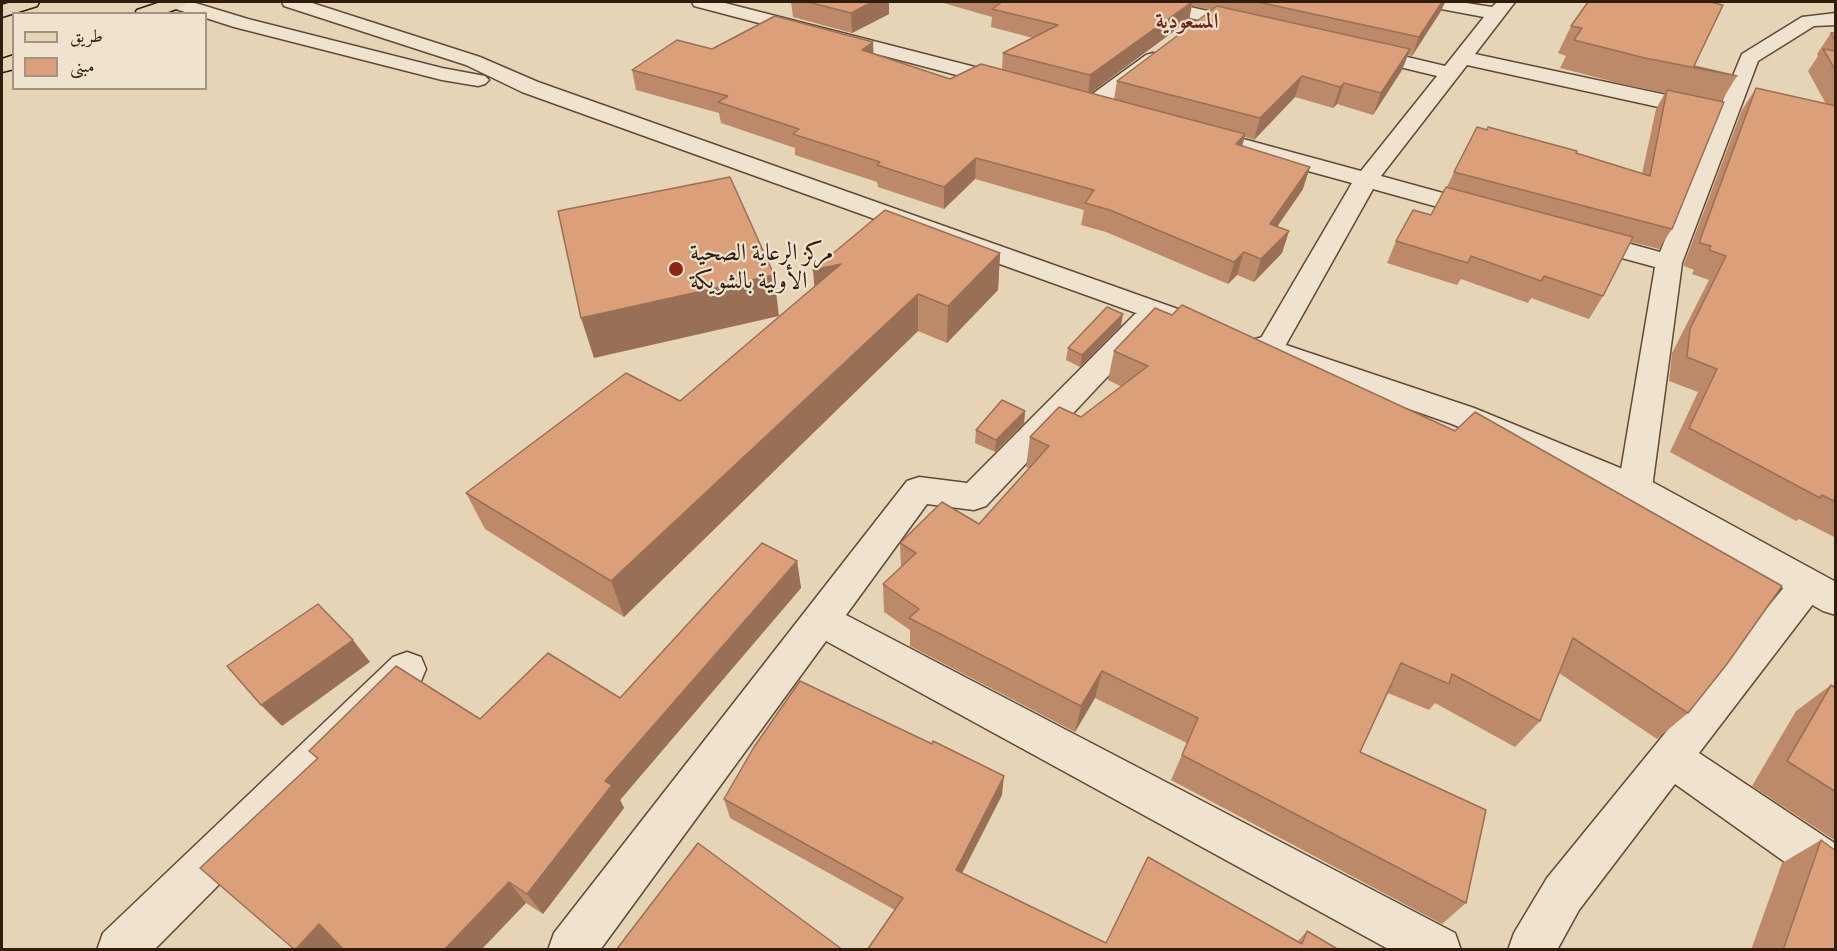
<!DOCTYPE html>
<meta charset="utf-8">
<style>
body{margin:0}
#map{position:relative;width:1837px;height:951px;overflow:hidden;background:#e6d4b6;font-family:"IM FELL English",Amiri,serif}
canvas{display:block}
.frame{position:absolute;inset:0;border:3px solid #301c0b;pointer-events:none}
.legend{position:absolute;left:12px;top:12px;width:195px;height:78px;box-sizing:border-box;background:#efe3d0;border:2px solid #a39381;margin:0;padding:8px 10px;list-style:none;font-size:18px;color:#301c0b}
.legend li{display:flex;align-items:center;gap:12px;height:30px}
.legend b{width:30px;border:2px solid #a39381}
</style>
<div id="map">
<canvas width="1837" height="951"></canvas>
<div class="frame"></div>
<ul class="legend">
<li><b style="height:8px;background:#e6d4b6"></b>طريق</li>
<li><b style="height:16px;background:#dba079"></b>مبنى</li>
</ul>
</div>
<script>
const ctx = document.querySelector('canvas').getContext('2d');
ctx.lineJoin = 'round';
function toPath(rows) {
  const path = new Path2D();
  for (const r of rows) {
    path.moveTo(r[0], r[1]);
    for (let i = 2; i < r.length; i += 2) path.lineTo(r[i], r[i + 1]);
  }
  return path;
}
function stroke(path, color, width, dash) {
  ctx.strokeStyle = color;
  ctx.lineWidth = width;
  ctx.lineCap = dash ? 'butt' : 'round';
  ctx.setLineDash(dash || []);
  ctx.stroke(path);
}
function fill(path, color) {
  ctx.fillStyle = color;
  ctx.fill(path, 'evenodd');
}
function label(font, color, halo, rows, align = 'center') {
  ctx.font = font + ' "IM FELL English",Amiri,serif';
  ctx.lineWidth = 4.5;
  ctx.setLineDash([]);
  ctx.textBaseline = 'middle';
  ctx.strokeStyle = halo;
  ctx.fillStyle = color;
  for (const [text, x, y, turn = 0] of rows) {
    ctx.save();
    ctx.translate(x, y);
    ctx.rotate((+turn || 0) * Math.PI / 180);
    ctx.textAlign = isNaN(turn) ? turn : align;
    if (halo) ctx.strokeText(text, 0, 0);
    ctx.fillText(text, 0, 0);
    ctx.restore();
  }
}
const minor = toPath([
 [692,2,721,2,1018,78,1021,83,1018,88,1010,89,694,6,692,2],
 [1135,2,1167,2,1254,21,1257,25,1254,29,1247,31,1137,6,1135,2],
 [1423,2,1460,2,1492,7,1497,2,1515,2,1475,54,1704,103,1712,105,1715,110,1712,115,1704,117,1467,65,1381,176,1490,206,1494,211,1490,216,1481,219,1373,189,1279,357,1269,360,1259,357,1254,350,1352,183,1202,142,1199,137,1202,132,1210,130,1361,171,1437,76,1354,56,1351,52,1354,48,1361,46,1445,66,1484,17,1425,6,1423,2],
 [1836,13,1836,25,1814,26,1758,61,1682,263,1652,488,1647,497,1635,501,1623,497,1618,488,1655,267,1574,245,1570,239,1574,233,1583,231,1660,252,1742,54,1802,17,1836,13],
 [1153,53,1160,55,1163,59,1160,63,1100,110,1092,112,1084,110,1081,105,1084,100,1146,55,1153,53],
 [1145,311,1155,314,1159,320,1155,326,986,506,974,510,927,504,846,615,1455,933,1461,950,1390,950,826,641,600,950,548,950,554,933,907,481,919,477,967,483,1135,314,1145,311],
 [1807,570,1820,575,1825,585,1820,595,1699,753,1836,844,1836,893,1820,887,1675,784,1579,910,1557,950,1508,950,1514,933,1547,878,1794,575,1807,570],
 [407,652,421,657,426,669,421,681,154,950,97,950,103,933,393,657,407,652]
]);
const tertiary = toPath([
 [165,2,192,2,248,19,442,68,485,76,489,80,485,84,478,86,442,80,234,27,206,18,206,14,191,14,167,6,165,2],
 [282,2,309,2,480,57,538,82,1206,319,1210,325,1206,331,1196,334,1186,331,522,92,466,65,284,6,282,2],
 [1262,337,1474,408,1647,479,1836,582,1836,615,1823,611,1623,497,1452,424,1252,354,1247,347,1252,340,1262,337]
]);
const primary = toPath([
 [12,2,39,2,37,6,2,17,2,5,12,2],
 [161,2,186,2,184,6,163,14,135,14,137,10,161,2],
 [14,55,14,69,2,72,2,59,14,55]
]);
stroke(minor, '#5e4a36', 3);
stroke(tertiary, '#5e4a36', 3);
stroke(primary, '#301c0b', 3);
fill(minor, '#efe3d0');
fill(tertiary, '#efe3d0');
fill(primary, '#e6d4b6');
fill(toPath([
 [791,2,889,2,889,14,852,33,793,17],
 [940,2,1445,2,1441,11,1412,56,1408,55,1402,70,1373,115,1337,104,1333,108,1295,97,1254,140,1245,137,1242,146,1303,189,1277,226,1289,231,1282,253,1254,282,1237,275,1228,284,1106,232,1081,225,1084,210,975,179,944,209,878,187,877,182,795,155,795,148,721,123,719,113,636,90,632,70,712,49,873,42,873,53,950,79,1002,69,1003,53,1033,38,991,27,992,17],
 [1192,6,1212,10,1117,81,1114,99,1090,93,1189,20],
 [1588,2,1694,66,1737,76,1721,102,1672,229,1659,249,1631,242,1603,296,1589,319,1531,298,1528,303,1461,279,1457,285,1387,263,1396,241,1431,215,1447,187,1454,172,1576,153,1642,174,1656,109,1665,93,1630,86,1560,68,1566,56,1558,53,1571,26],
 [1831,33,1836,33,1836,538,1799,519,1796,521,1670,452,1698,392,1669,381,1672,353,1709,280,1692,274,1694,270,1684,266,1684,264,1742,110,1756,88,1826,104,1808,71,1818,56,1817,54],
 [1000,253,998,290,947,343,918,331,624,617,485,529,466,493,680,401],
 [1155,308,1688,713,1657,739,1559,673,1540,721,1515,747,1435,703,1429,710,1388,693,1360,752,1466,903,1442,924,1171,780,1187,743,1095,698,1075,732,910,646,910,630,884,612,883,584,901,567,900,543,979,524,1029,468,1026,467,1030,437,1081,417,1122,387,1108,380,1114,351],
 [1121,326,1080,367,1066,360,1068,348],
 [1025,411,1024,423,995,452,975,443,976,430],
 [797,561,801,588,620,800,624,808,543,914,526,903,341,947,339,950,317,759,309,751,620,698],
 [1831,685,1836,688,1836,841,1752,786,1796,711],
 [1002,795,962,873,1106,943,1297,942,1307,931,1339,950,867,950,895,910,730,818,724,799],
 [1821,840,1836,950,1751,950,1782,863]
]), '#bc8a68');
fill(toPath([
 [872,2,889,2,889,14,852,33,851,13],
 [1192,2,1189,20,1088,95,1090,75],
 [1442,2,1445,2,1441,11,1412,56,1419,37],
 [873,42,874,62,862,50],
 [1410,49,1402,70,1373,115,1381,93],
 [1302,76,1295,97,1254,140,1260,118],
 [1344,83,1337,104,1333,108,1340,87],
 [1245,134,1240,155,1236,144],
 [976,158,975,179,944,209,944,187],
 [1310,167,1303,189,1264,246,1270,224],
 [1289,231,1282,253,1254,282,1261,259],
 [1244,252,1237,275,1228,284,1234,262],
 [1000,253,998,290,947,343,948,306],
 [841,264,816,307,813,270],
 [774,275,779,316,594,358,581,318],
 [918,294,918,331,624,617,611,581],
 [1123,314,1121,326,1080,367,1082,355],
 [1025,411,1024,423,995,452,996,440],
 [797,561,801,588,620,800,624,808,543,914,527,894,605,781],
 [353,640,370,662,282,726,261,705],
 [1102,671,1095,698,1075,732,1081,706],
 [1004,776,1002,795,955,887,956,870],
 [509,882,526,903,481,950,444,950],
 [319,924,345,943,339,950,295,950]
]), '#997055');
const building = toPath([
 [808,2,872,2,851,13,808,2],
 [1002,2,1192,2,1090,75,1003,53,1058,25,992,9,1002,2],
 [1258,2,1442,2,1419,37,1258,2],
 [1588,2,1714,2,1714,3,1723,5,1694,66,1737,76,1645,58,1574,40,1582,28,1571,26,1588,2],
 [1217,6,1410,49,1381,93,1344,83,1340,87,1302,76,1260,118,1117,81,1217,6],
 [775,16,873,42,862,50,950,79,981,64,1245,134,1236,144,1310,167,1270,224,1289,231,1261,259,1244,252,1234,262,1110,210,1085,203,1094,190,976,158,944,187,877,165,880,162,793,134,799,129,718,102,728,96,632,70,677,40,712,49,775,16],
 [1831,33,1836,33,1836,42,1831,33],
 [1823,49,1836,51,1836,71,1823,49],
 [1756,88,1836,106,1836,502,1822,495,1820,498,1689,428,1717,369,1687,357,1690,329,1726,256,1709,250,1711,246,1700,243,1700,240,1756,88],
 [1667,90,1724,102,1672,229,1454,172,1477,127,1487,130,1488,127,1577,151,1576,153,1650,176,1667,90],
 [730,177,774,275,581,318,558,211,730,177],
 [1446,187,1633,237,1603,296,1544,276,1541,281,1471,256,1468,263,1396,241,1413,210,1431,215,1446,187],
 [885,210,1000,253,948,306,918,294,611,581,466,493,626,373,680,401,841,264,813,270,885,210],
 [1182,305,1455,431,1475,412,1782,586,1727,664,1688,713,1573,638,1540,721,1452,674,1449,684,1401,663,1360,752,1486,810,1466,903,1182,755,1198,718,1102,671,1081,706,909,618,919,609,883,584,916,553,900,543,942,502,979,524,1049,446,1030,437,1059,407,1081,417,1148,366,1114,351,1155,308,1172,315,1182,305],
 [1107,307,1123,314,1082,355,1068,348,1107,307],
 [1002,400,1025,411,996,440,976,430,1002,400],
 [762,543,797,561,605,781,612,785,527,894,509,882,444,950,344,950,319,924,295,950,200,868,318,758,309,751,396,666,480,719,548,653,620,698,762,543],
 [318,604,353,640,261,705,227,666,318,604],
 [800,681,932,744,933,741,1004,776,956,870,1106,943,1148,857,1302,944,1307,931,1339,950,867,950,903,898,724,799,754,747,800,681],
 [1831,685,1836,688,1836,792,1787,761,1831,685],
 [1821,840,1836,851,1836,950,1783,950,1821,840],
 [698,843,843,950,616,950,698,843]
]);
fill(building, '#dba079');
stroke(building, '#997055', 1.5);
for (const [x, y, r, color] of [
 [676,269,8,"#8f2418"]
]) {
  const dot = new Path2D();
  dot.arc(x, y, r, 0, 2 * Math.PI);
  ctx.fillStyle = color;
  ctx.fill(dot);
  stroke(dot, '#efe3d0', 2);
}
label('bold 22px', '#7a1f14', '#efe3d0', [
 ["المسعودية",1187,23]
]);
label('24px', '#301c0b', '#efe3d0', [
 ["مركز الرعاية الصحية",690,255],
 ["الأولية بالشويكة",690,283]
], 'left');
</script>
